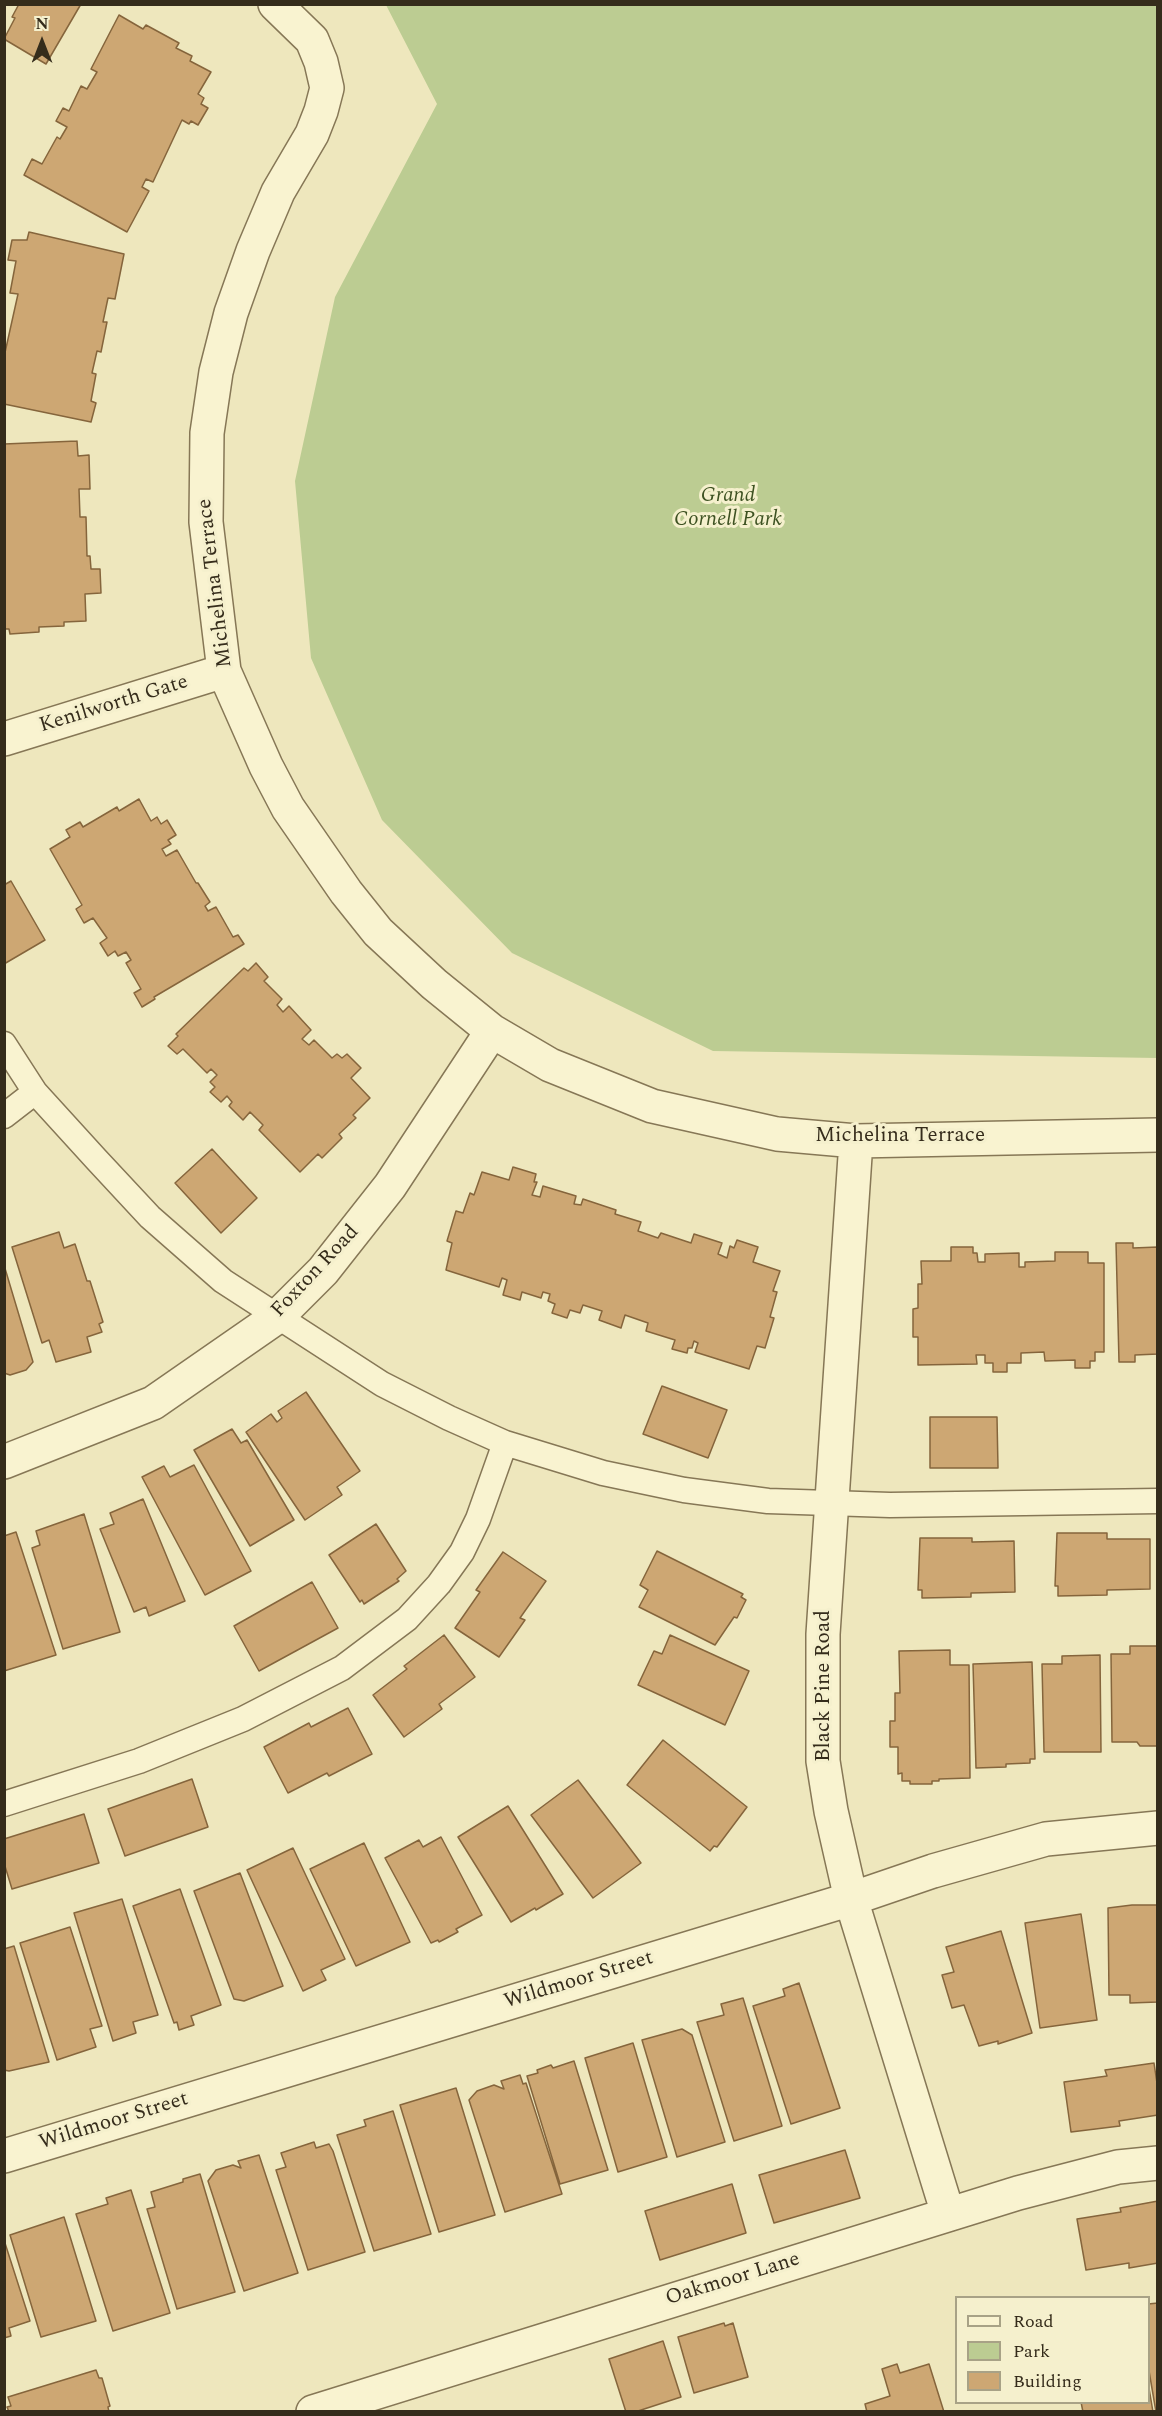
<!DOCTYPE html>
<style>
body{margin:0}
#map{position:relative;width:1162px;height:2416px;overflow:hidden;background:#eee7bd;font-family:Spectral,serif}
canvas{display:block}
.frame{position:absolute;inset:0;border:6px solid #352c1b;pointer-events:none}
.legend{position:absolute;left:955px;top:2296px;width:195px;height:108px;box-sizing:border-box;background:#f5f0cd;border:2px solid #a8a286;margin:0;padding:8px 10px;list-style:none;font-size:18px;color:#352c1b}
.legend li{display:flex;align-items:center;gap:12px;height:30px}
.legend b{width:30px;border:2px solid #a8a286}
.north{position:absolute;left:12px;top:12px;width:60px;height:60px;-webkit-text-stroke:4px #f5f0cd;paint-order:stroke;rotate:0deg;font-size:16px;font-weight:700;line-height:24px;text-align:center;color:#352c1b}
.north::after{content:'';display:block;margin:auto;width:21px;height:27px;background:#352c1b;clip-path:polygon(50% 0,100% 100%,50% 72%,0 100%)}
</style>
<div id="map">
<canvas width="1162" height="2416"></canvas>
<div class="frame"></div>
<ul class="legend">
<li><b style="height:8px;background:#f9f3d0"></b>Road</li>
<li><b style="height:16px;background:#bccc92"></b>Park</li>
<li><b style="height:16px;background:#cda773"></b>Building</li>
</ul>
<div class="north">N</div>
</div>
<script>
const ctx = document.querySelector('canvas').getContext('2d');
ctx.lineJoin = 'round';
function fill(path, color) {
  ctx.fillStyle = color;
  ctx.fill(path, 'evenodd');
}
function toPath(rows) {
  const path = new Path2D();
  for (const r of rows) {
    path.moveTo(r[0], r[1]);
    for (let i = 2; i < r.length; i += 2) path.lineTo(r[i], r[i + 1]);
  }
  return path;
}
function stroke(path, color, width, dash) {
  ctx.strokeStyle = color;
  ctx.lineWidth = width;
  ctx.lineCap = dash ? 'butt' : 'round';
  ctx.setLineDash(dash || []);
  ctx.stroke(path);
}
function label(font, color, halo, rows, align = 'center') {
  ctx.font = font + ' Spectral,serif';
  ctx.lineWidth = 6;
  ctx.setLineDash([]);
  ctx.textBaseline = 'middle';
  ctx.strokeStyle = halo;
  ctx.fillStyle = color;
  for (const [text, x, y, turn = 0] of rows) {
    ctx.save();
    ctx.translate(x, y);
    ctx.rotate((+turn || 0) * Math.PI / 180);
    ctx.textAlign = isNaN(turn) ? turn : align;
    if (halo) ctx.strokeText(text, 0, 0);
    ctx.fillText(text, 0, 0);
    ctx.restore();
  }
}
fill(toPath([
 [386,5,1157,5,1157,1058,713,1051,512,953,382,820,311,658,295,481,335,297,437,104]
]), '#bccc92');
const building = toPath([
 [19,4,81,4,46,64,4,39,15,18,12,17,19,4],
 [119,15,143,29,146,25,179,43,176,48,192,56,190,61,211,72,198,94,204,98,201,104,208,108,198,125,191,121,189,124,182,120,153,182,146,179,142,187,149,191,127,232,24,175,32,159,42,164,57,137,60,139,67,127,56,121,63,108,69,111,81,86,87,89,97,72,91,69,119,15],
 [29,232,124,254,115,299,108,298,103,322,107,322,101,352,97,351,92,373,96,374,91,401,96,403,91,422,4,404,4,357,18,294,10,293,16,261,8,260,12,240,27,240,29,232],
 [77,441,78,456,89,455,90,489,79,489,80,517,86,517,87,556,90,556,91,569,100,569,101,593,85,594,86,621,64,622,64,626,39,627,39,632,10,634,9,629,4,629,4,444,77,441],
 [139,799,151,821,157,817,161,824,167,820,176,835,168,840,171,844,162,849,166,856,177,850,196,883,198,883,210,902,205,906,208,911,216,907,233,937,238,935,244,944,154,997,155,999,142,1007,134,993,141,989,126,963,131,960,126,952,118,956,115,951,108,956,100,943,107,938,93,918,84,923,76,909,82,905,50,849,70,837,66,830,80,822,83,827,117,807,119,811,139,799],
 [11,881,45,940,4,964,4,885,11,881],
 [256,963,268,977,264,981,282,999,277,1005,283,1012,289,1006,311,1030,302,1039,309,1045,314,1040,332,1058,337,1054,342,1058,347,1054,361,1068,351,1078,370,1098,353,1115,356,1118,339,1134,342,1138,322,1158,318,1154,300,1172,259,1130,263,1125,250,1112,243,1120,229,1106,232,1102,227,1096,221,1102,210,1092,215,1087,210,1082,217,1075,211,1069,207,1073,183,1049,177,1054,168,1046,178,1036,176,1034,244,968,248,971,256,963],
 [212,1149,257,1198,221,1233,175,1183,212,1149],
 [513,1167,536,1174,534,1182,537,1182,532,1195,540,1197,543,1186,576,1196,574,1204,581,1205,583,1199,616,1210,615,1214,641,1222,638,1231,658,1238,661,1233,691,1243,694,1234,722,1243,718,1254,727,1258,730,1246,734,1248,737,1240,758,1247,753,1262,780,1271,773,1291,777,1292,770,1317,774,1318,765,1348,757,1346,749,1369,695,1352,698,1343,694,1341,692,1348,688,1348,687,1353,672,1349,675,1340,646,1331,648,1323,625,1315,621,1328,599,1320,602,1311,583,1305,580,1313,570,1310,567,1318,552,1313,555,1304,548,1301,550,1294,543,1292,541,1298,522,1292,520,1300,503,1295,507,1280,502,1278,499,1287,446,1270,452,1243,447,1241,456,1211,463,1213,470,1193,474,1195,482,1172,509,1180,513,1167],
 [59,1232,64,1248,75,1244,87,1281,90,1281,103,1322,99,1324,102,1332,87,1337,91,1352,56,1362,49,1340,42,1343,12,1247,59,1232],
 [1116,1243,1133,1243,1133,1248,1158,1247,1158,1354,1135,1355,1135,1362,1119,1362,1116,1243],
 [951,1247,973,1247,973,1253,977,1253,978,1262,985,1262,985,1254,1019,1253,1019,1267,1025,1267,1025,1262,1055,1261,1055,1252,1088,1252,1088,1263,1104,1263,1104,1352,1095,1352,1095,1361,1090,1361,1090,1368,1075,1368,1075,1360,1045,1361,1044,1352,1021,1353,1021,1363,1007,1363,1007,1372,993,1372,993,1363,985,1363,985,1355,976,1355,977,1364,918,1365,918,1337,913,1337,913,1309,918,1308,918,1284,922,1284,921,1261,951,1261,951,1247],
 [4,1265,33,1362,26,1370,10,1375,4,1373,4,1265],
 [662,1386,727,1410,708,1458,643,1434,662,1386],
 [306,1392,360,1471,337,1487,342,1495,305,1520,246,1432,271,1414,277,1422,282,1418,278,1411,306,1392],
 [930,1417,997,1417,998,1468,930,1468,930,1417],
 [232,1429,241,1443,247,1440,294,1520,250,1546,194,1450,232,1429],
 [194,1465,251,1571,205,1595,142,1477,164,1466,170,1477,194,1465],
 [143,1499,185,1601,149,1616,146,1607,134,1612,100,1529,114,1524,110,1513,143,1499],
 [84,1514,120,1632,63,1649,32,1548,40,1545,36,1531,84,1514],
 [376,1524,406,1571,397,1579,399,1581,364,1604,362,1600,360,1602,329,1555,376,1524],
 [16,1532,56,1655,4,1671,4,1536,16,1532],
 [1057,1533,1107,1533,1107,1539,1150,1539,1150,1589,1107,1590,1107,1595,1058,1596,1058,1586,1055,1586,1057,1533],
 [920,1538,972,1538,972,1542,1014,1541,1015,1592,971,1593,971,1597,922,1598,922,1590,918,1590,920,1538],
 [657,1551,743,1594,741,1597,746,1600,737,1618,734,1617,715,1645,639,1607,648,1590,640,1585,657,1551],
 [503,1552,546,1581,520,1618,525,1620,499,1657,455,1628,480,1592,476,1590,503,1552],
 [312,1582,338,1628,259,1671,234,1626,312,1582],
 [444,1635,475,1677,439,1704,442,1709,404,1737,373,1695,407,1669,404,1666,444,1635],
 [670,1635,749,1671,725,1725,638,1685,654,1651,662,1654,670,1635],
 [1130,1646,1158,1646,1158,1746,1140,1746,1137,1742,1112,1742,1111,1654,1130,1654,1130,1646],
 [950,1650,950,1665,969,1665,970,1778,939,1779,939,1781,932,1781,932,1784,910,1784,910,1781,902,1781,902,1773,898,1774,898,1747,890,1747,890,1721,895,1721,895,1693,900,1693,899,1651,950,1650],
 [1100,1655,1101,1752,1044,1752,1042,1664,1062,1664,1062,1656,1100,1655],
 [1032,1662,1035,1759,1030,1759,1030,1763,1006,1764,1006,1767,976,1768,973,1664,1032,1662],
 [348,1708,372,1754,329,1776,327,1773,288,1793,264,1747,309,1723,311,1727,348,1708],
 [663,1740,747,1807,717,1847,714,1846,710,1851,627,1785,663,1740],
 [192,1779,208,1827,125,1856,108,1809,192,1779],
 [578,1780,641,1863,593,1898,531,1815,578,1780],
 [508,1806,563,1894,536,1910,535,1908,511,1922,458,1837,508,1806],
 [84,1814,99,1863,12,1889,4,1863,4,1839,84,1814],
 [441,1837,482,1915,456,1929,458,1932,439,1942,438,1940,431,1943,385,1858,419,1840,423,1847,441,1837],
 [364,1843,410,1942,356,1966,310,1869,364,1843],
 [293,1848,345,1959,321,1970,326,1980,303,1991,247,1870,293,1848],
 [240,1873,283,1986,244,2001,234,1999,194,1891,240,1873],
 [180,1889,221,2005,191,2016,194,2025,179,2030,177,2022,174,2023,133,1906,180,1889],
 [122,1899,158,2015,133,2022,136,2033,113,2041,74,1913,122,1899],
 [1132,1905,1158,1905,1158,2002,1130,2003,1130,1995,1109,1995,1108,1908,1132,1905],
 [1081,1914,1097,2020,1040,2028,1025,1923,1081,1914],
 [70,1927,102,2026,90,2029,96,2047,57,2060,20,1943,70,1927],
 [1001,1931,1032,2033,998,2044,998,2041,979,2046,964,2005,952,2008,942,1975,954,1972,946,1947,1001,1931],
 [14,1946,49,2062,9,2071,4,2070,4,1949,14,1946],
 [799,1983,840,2108,791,2124,753,2006,785,1996,783,1989,799,1983],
 [743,1998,782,2126,734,2141,697,2022,724,2015,721,2004,743,1998],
 [682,2029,692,2035,725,2142,677,2157,642,2040,682,2029],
 [633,2043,667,2157,618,2172,585,2058,633,2043],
 [574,2061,608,2170,560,2184,527,2076,538,2073,537,2070,551,2065,553,2068,574,2061],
 [1154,2063,1158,2090,1158,2115,1119,2121,1120,2126,1071,2132,1064,2082,1107,2076,1105,2070,1154,2063],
 [520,2075,523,2084,526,2083,562,2194,505,2212,469,2100,477,2091,494,2085,504,2089,501,2081,520,2075],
 [456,2088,495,2215,439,2232,400,2105,456,2088],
 [393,2111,431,2234,374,2251,337,2135,366,2126,364,2120,393,2111],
 [314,2142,316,2148,329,2144,333,2151,365,2252,308,2270,276,2170,286,2167,281,2153,314,2142],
 [845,2150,860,2198,774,2223,759,2175,845,2150],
 [259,2155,298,2273,244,2291,208,2181,216,2170,233,2165,241,2168,238,2161,259,2155],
 [200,2174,235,2292,177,2309,147,2209,155,2207,151,2192,183,2182,183,2179,200,2174],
 [732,2184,746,2233,660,2260,645,2211,732,2184],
 [131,2190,170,2313,113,2331,76,2214,108,2204,106,2198,131,2190],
 [1158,2201,1158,2263,1129,2268,1129,2263,1086,2270,1077,2219,1121,2212,1120,2208,1158,2201],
 [64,2217,96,2321,41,2337,10,2235,64,2217],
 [4,2240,30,2321,9,2328,11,2336,4,2338,4,2240],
 [1158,2303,1158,2412,1156,2412,1148,2365,1148,2304,1158,2303],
 [724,2323,725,2326,733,2323,748,2377,694,2393,678,2337,724,2323],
 [663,2341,681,2397,635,2412,626,2412,609,2359,663,2341],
 [897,2364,900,2373,929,2364,944,2412,867,2412,865,2404,890,2396,882,2369,897,2364],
 [96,2370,99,2378,102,2378,110,2406,108,2407,109,2412,9,2412,7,2407,11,2406,8,2397,96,2370],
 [1148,2382,1153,2412,1083,2412,1081,2402,1148,2402,1148,2382]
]);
fill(building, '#cda773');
stroke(building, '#85653c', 1.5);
const service = toPath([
 [4,1044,35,1092,96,1159,150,1217,223,1281,382,1384,449,1418,505,1443,603,1473,684,1490,768,1501,890,1505,1158,1501],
 [4,1116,35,1092],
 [4,1804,139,1761,243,1719,342,1668,407,1619,439,1584,462,1552,478,1519,505,1443]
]);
const minor = toPath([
 [275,4,312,40,321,62,327,88,321,111,312,134,278,192,253,251,231,313,216,372,207,433,206,522,224,671,266,766,288,808,346,892,378,932,434,984,492,1031,550,1065,652,1106,777,1134,856,1141,1158,1135],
 [4,739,224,671],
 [856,1141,823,1634,823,1761,831,1811,851,1899,948,2214],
 [4,1462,153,1403,277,1317,323,1271,390,1186,492,1031],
 [4,2156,851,1899,933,1871,1046,1839,1158,1828],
 [313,2412,1018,2193,1118,2167,1158,2163]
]);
stroke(service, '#867756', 27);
stroke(minor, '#867756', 36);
stroke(service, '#f9f3d0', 24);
stroke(minor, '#f9f3d0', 33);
label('italic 21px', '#3e5222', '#f5f0cd', [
 ["Grand",728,497],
 ["Cornell Park",728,521]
]);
label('21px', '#352c1b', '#f5f0cd', [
 ["Michelina Terrace",216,583,-97],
 ["Kenilworth Gate",114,705,-17],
 ["Michelina Terrace",900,1137],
 ["Foxton Road",316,1272,-47],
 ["Black Pine Road",825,1686,-90],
 ["Wildmoor Street",579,1981,-17],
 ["Wildmoor Street",114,2122,-17],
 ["Oakmoor Lane",733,2280,-17]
]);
</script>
